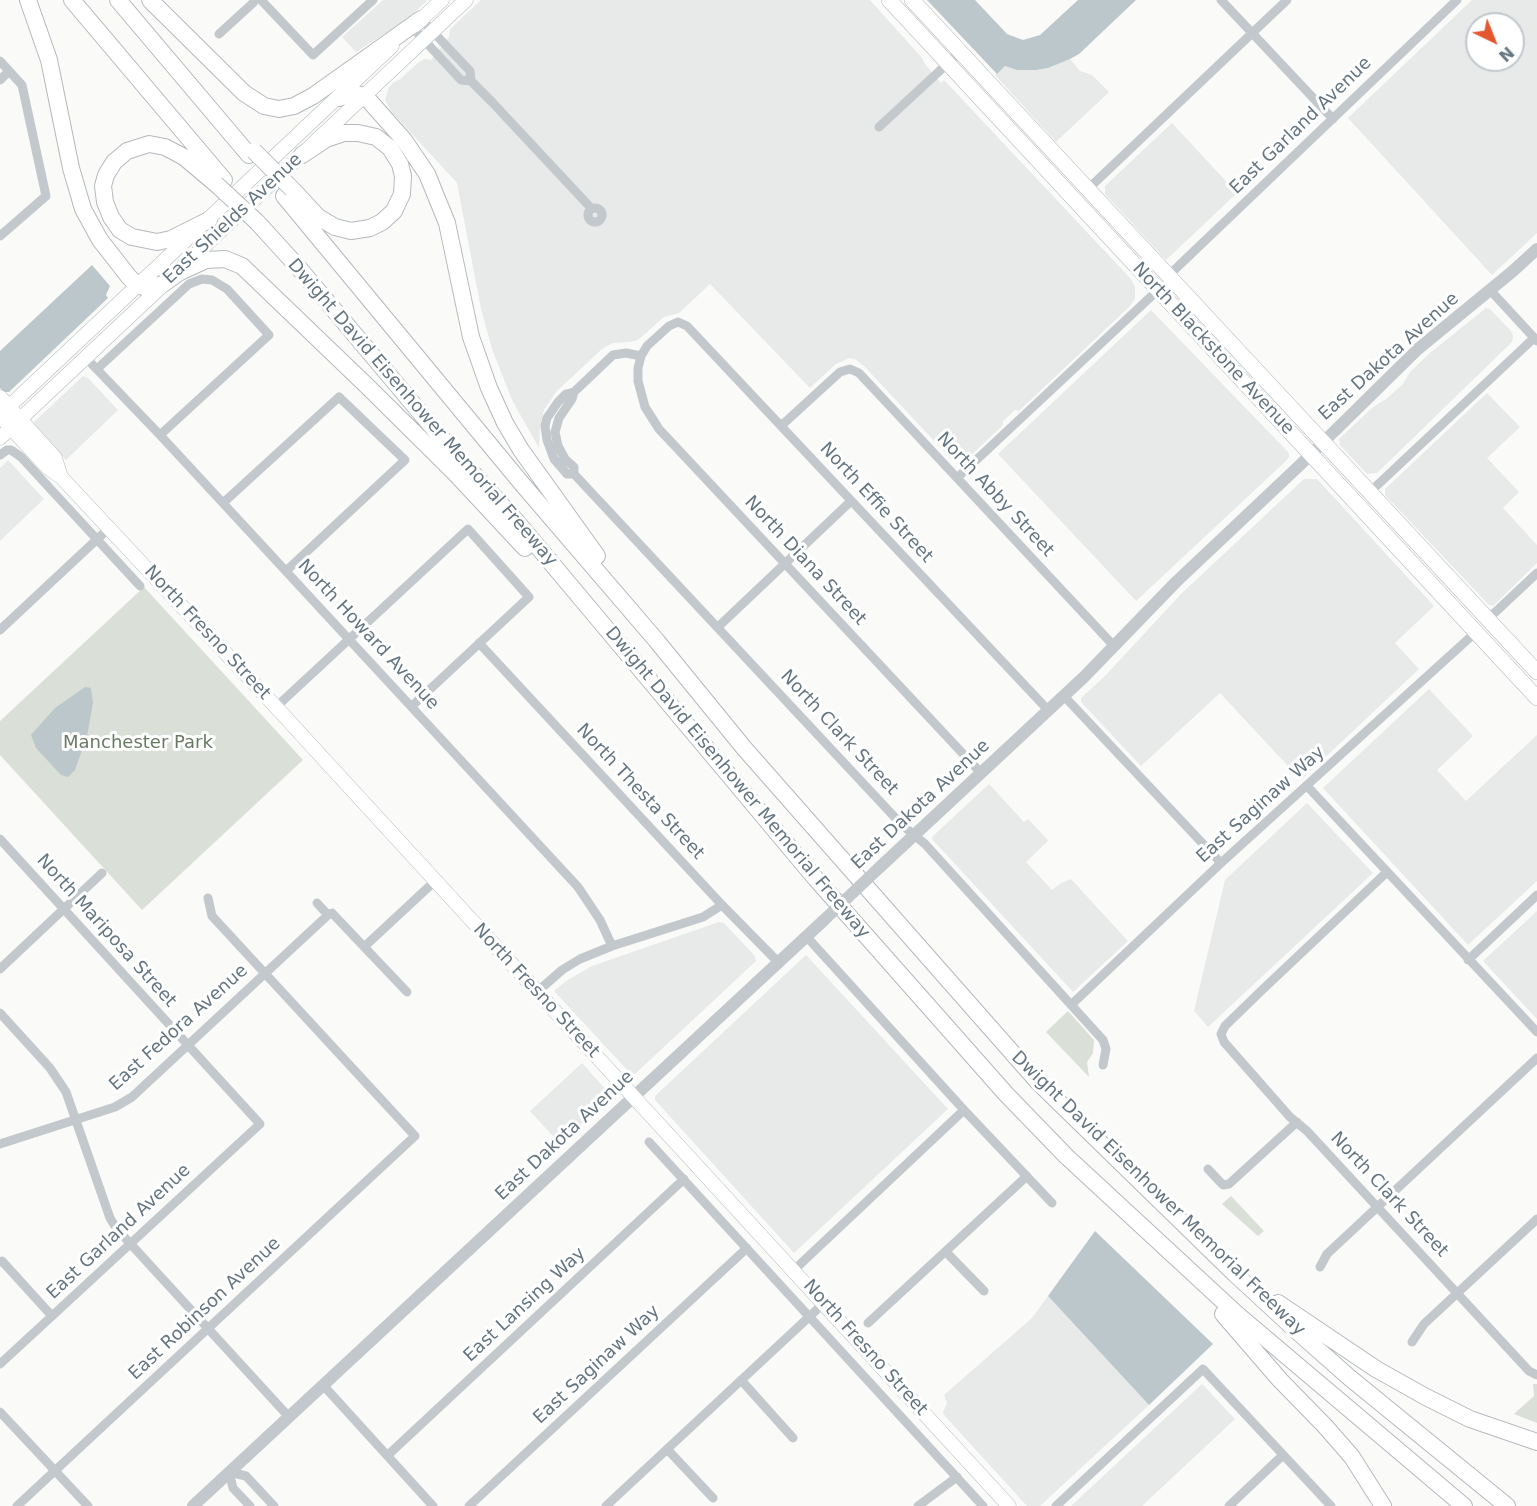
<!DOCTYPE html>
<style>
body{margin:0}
#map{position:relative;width:1537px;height:1506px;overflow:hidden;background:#fafaf8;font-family:"DejaVu Sans",sans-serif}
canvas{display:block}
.north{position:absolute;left:1465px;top:12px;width:60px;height:60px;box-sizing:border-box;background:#fff;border:2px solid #c1c8cd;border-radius:50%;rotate:137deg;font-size:16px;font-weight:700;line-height:24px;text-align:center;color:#657683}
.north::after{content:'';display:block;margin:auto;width:21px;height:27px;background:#e4572e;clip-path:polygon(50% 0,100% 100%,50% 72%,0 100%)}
</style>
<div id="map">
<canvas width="1537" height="1506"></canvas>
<div class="north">N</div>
</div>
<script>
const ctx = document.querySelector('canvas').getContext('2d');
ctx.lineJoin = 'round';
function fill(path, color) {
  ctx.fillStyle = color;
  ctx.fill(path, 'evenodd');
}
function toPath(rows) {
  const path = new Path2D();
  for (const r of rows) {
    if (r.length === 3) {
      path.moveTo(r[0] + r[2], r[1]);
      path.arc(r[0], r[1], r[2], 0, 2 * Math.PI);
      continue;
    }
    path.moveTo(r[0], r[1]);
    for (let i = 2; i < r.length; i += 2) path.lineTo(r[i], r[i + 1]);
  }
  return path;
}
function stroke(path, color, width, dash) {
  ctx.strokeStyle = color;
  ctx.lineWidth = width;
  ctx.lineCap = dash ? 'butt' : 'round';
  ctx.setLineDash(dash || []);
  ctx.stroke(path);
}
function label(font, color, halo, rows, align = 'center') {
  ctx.font = font + ' "DejaVu Sans",sans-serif';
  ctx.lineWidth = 6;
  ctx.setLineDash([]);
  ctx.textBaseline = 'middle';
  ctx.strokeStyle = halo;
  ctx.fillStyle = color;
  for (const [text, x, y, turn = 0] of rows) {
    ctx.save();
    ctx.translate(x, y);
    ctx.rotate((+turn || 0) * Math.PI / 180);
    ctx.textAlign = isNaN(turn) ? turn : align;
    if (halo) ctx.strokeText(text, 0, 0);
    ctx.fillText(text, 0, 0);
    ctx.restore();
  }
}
fill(toPath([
 [383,0,428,0,406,20,356,52,342,37],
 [481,0,870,0,922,58,925,64,941,83,944,80,1131,279,1135,287,1135,299,1129,307,1019,411,1015,410,1003,421,1003,425,964,462,952,460,864,366,855,359,849,358,836,364,810,388,710,284,679,313,664,317,638,340,630,342,613,343,602,349,557,391,544,410,540,427,539,448,512,400,492,349,481,309,457,183,391,111,385,100,389,87,394,82,399,80,419,62,425,59,431,60,449,37,450,29],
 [1472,0,1537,0,1537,233,1492,275,1348,118],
 [1477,24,1513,24,1513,60,1477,60],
 [1070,59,1080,71,1092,75,1109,92,1056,142,995,75,1005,66,1017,70,1036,70,1048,68],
 [1172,123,1237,193,1166,260,1105,194,1105,186],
 [1486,308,1490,309,1511,331,1513,336,1512,342,1377,473,1367,474,1340,445,1339,439,1372,408,1386,399,1403,384,1410,372,1430,353],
 [1151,310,1289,453,1289,457,1287,460,1136,601,998,454],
 [83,376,88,378,118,410,66,460,35,426,34,422],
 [1487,393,1520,427,1487,458,1519,492,1503,508,1537,545,1537,563,1493,606,1489,605,1385,495,1385,489],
 [8,460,44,499,0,541,0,468],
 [1304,479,1317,479,1434,606,1395,643,1419,669,1301,780,1220,693,1141,766,1081,702,1081,698,1105,676,1181,594],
 [1429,689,1473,736,1437,770,1466,801,1537,735,1537,881,1468,945,1323,788],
 [989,784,1024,822,1028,819,1047,839,1048,841,1026,862,1052,890,1061,883,1071,879,1128,941,1073,992,932,839,933,836],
 [1307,803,1373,873,1208,1027,1194,1011,1225,880],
 [1537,911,1537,1019,1483,961],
 [719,922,724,923,755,956,756,961,635,1074,630,1073,554,991,566,981,592,966],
 [806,955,948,1109,794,1253,655,1100,655,1096],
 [582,1063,607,1091,607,1101,560,1144,530,1111],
 [1048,1296,1149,1405,1040,1506,1027,1506,944,1415,943,1412,947,1403,944,1395,1032,1318],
 [1202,1384,1235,1419,1142,1506,1071,1506]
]), '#e8e9e9');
fill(toPath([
 [144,587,303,760,142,910,0,755,0,721],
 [1068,1011,1094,1040,1093,1053,1087,1062,1089,1077,1046,1032],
 [1231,1196,1264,1231,1258,1236,1222,1204],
 [1533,1384,1537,1384,1537,1423,1514,1414,1534,1396]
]), '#dadfd7');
fill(toPath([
 [927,0,975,0,1007,34,1023,40,1040,35,1078,0,1136,0,1079,54,1070,59,1048,68,1036,70,1017,70,1005,66,997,74],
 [92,265,110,286,106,295,108,298,9,392,4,392,0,388,0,351],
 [85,687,91,688,93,703,87,736,75,770,68,777,61,775,36,748,31,735,55,708],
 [1095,1231,1213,1344,1149,1405,1048,1296]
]), '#bbc7cb');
const secondary = toPath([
 [415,25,442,0],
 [179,270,466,0],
 [0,397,55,458,61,477],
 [0,415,392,46],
 [0,416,47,467,61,477,276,707,1009,1506],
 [0,438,165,283]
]);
const primary = toPath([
 [889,0,1537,698],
 [912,0,1537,672]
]);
const motorway = toPath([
 [28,0,49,60,71,168,83,209,100,240,129,277,137,285,146,288,163,284,180,272,206,260,225,259,242,266,366,385,455,473,525,548],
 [72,0,224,180],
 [118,0,249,155],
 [150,0,244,93,264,106,279,109,294,106,313,96,421,19],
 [339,98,353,93,365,96,404,140,427,174,447,223,471,337,489,388,505,423,521,450,597,556],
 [294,191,318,217,335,227,351,231,370,228,382,222,394,211,402,194,403,176,400,164,390,148,376,137,358,133,344,133,326,139,302,155],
 [284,196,523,485,656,640,744,748,1038,1082,1235,1274,1299,1333,1350,1378,1507,1506],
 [209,220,171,239,157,242,132,237,120,230,111,217,105,202,103,186,106,175,114,162,127,151,149,144,165,147,184,157,216,184],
 [257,222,298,267,450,448,517,522,816,879,1006,1094,1066,1156,1238,1315,1464,1506],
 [1278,1303,1376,1369,1426,1397,1470,1419,1537,1442],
 [1223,1314,1280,1380,1325,1426,1352,1457,1383,1506]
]);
stroke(secondary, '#b3babf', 15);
stroke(primary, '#b5babe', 16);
stroke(motorway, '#b4b9bd', 18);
stroke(toPath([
 [261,0,313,55,373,0],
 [1221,0,1333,119],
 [421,19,470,71,471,81],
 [412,27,461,80,471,81,492,102,591,208],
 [219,34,253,3,254,0],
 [0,61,22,85,46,196,0,236],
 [0,80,9,71],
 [879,127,960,52],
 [1088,189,1287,0],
 [595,215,7],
 [1168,276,1457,0],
 [1490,290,1537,341],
 [86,358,160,435,578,887,600,920,612,946],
 [97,369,189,284,202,279,212,280,227,289,269,335,160,435],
 [574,392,572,399,559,418,555,432,558,446,565,459,574,467,574,474,567,474,554,459,547,440,545,426,547,418,558,402,566,394,574,392],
 [574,392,613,355,626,353,641,356],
 [781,426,840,372,850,369,859,373,1114,646],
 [0,455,7,450,11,450,21,457,140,586],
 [574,474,902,825,925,844,1103,1040,1106,1049,1103,1065],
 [957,478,1158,290],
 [1370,492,1534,338],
 [223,503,339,397,405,460,286,571],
 [1488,619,1537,573],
 [718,627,851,501],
 [0,630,108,529],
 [479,643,722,905,778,962],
 [1063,695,1221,863],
 [276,707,468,529,529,597,412,706],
 [981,773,659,429,645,407,638,381,638,368,641,356,647,346,669,326,678,322,687,326,1048,710],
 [1307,786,1537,1032],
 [0,839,260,1124,0,1364],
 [1387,872,1261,991,1225,1026,1221,1034,1224,1042,1290,1117,1307,1131,1529,1371,1537,1375],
 [317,903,328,915,332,913,407,992],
 [806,936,964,1110,1052,1203],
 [364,947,435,881],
 [1468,960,1537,895],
 [0,969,102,873],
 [537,992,562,970,580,959,612,946,703,917,722,905],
 [1071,1005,1221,863,1476,632],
 [0,1013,50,1068,66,1092,110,1218,116,1228,289,1417],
 [649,1142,983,1506],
 [0,1144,115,1107,132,1097,328,915],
 [1208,1169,1223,1185,1229,1184,1297,1122],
 [946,1252,984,1291],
 [0,1262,2,1261,52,1316],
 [1320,1267,1327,1254,1537,1058],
 [794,1270,964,1110],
 [868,1323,1027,1176],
 [1412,1342,1424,1324,1537,1219],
 [741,1380,793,1438],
 [323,1385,433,1506],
 [0,1412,88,1506],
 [667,1449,713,1498],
 [388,1455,684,1179],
 [17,1506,415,1136,212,916,208,898],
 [250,1506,233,1488,229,1472,246,1476,274,1506],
 [469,1506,747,1248],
 [606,1506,824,1303],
 [918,1506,957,1477],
 [1056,1506,1203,1369,1331,1506],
 [1229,1506,1283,1455]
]), '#c3c8cc', 9);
stroke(toPath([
 [880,867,1084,677,1176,582,1301,464,1418,349,1513,271,1537,249],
 [193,1506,823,921]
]), '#c3c8cc', 12);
stroke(secondary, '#fff', 14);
stroke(primary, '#fff', 15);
stroke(motorway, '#fff', 16);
const motorwayBridge = toPath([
 [254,151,292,189],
 [216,184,257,222]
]);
stroke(motorwayBridge, '#b4b9bd', 18, []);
stroke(toPath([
 [823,921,880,867]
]), '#c3c8cc', 12);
stroke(motorwayBridge, '#fff', 16);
label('18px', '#657683', '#fff', [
 ["East Garland Avenue",1301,126,-44],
 ["East Shields Avenue",233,219,-43],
 ["North Blackstone Avenue",1213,349,47],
 ["East Dakota Avenue",1389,357,-42],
 ["Dwight David Eisenhower Memorial Freeway",422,413,49],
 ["North Abby Street",995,495,47],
 ["North Effie Street",876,503,47],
 ["North Diana Street",805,561,47],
 ["North Fresno Street",207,633,47],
 ["North Howard Avenue",368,635,47],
 ["North Clark Street",839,733,47],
 ["Dwight David Eisenhower Memorial Freeway",737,783,50],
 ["North Thesta Street",640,792,47],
 ["East Dakota Avenue",921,805,-43],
 ["East Saginaw Way",1261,805,-42],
 ["North Mariposa Street",106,931,48],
 ["North Fresno Street",536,991,47],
 ["East Fedora Avenue",179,1028,-42],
 ["East Dakota Avenue",565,1136,-43],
 ["Dwight David Eisenhower Memorial Freeway",1158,1194,44],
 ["North Clark Street",1389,1195,47],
 ["East Garland Avenue",119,1232,-43],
 ["East Lansing Way",525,1305,-43],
 ["East Robinson Avenue",205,1309,-43],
 ["North Fresno Street",865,1348,48],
 ["East Saginaw Way",597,1365,-43]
]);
label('18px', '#687a64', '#fff', [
 ["Manchester Park",138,743]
]);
</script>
